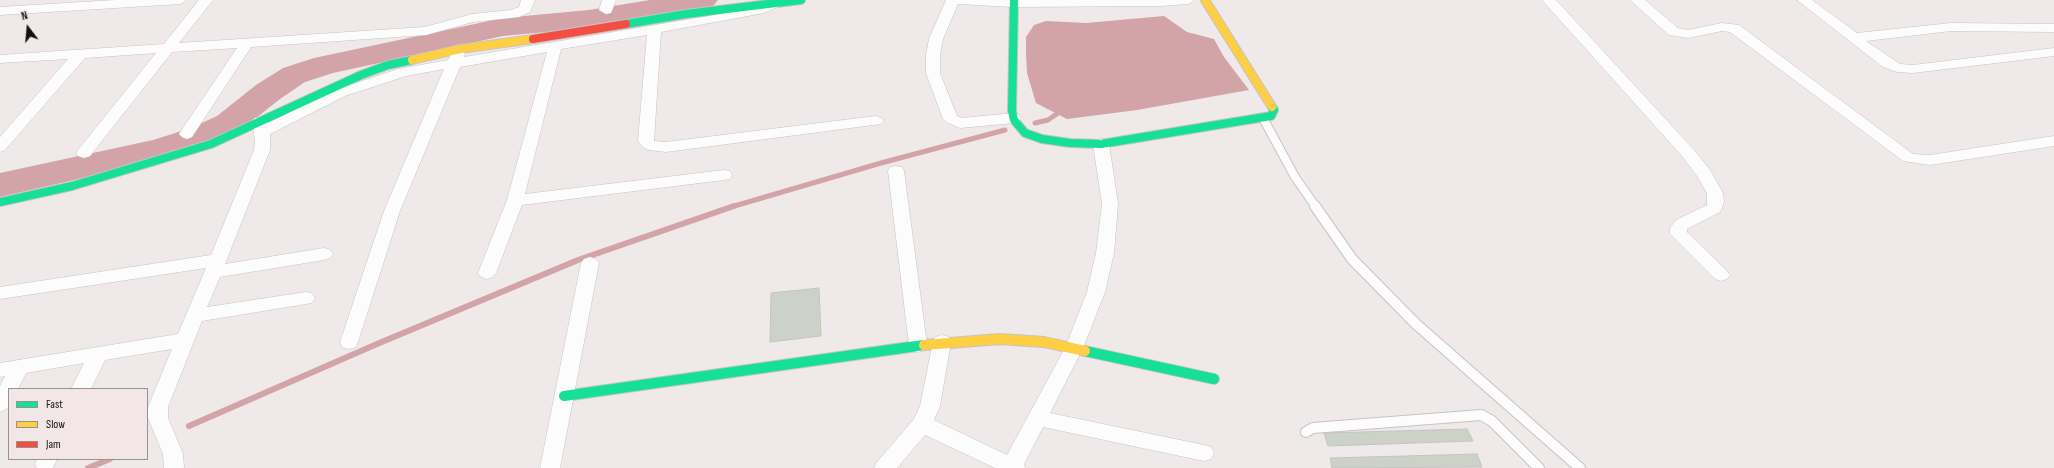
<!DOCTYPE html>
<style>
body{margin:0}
#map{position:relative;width:2054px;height:468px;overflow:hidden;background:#efe9e9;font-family:"Sofia Sans Condensed",sans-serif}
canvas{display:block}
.legend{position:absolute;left:8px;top:388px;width:140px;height:72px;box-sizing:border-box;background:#f2e6e7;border:1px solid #999091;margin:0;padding:5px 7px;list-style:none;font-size:12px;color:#141010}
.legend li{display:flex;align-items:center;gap:8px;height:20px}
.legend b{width:20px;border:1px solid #999091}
.north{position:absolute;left:8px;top:8px;width:40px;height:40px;-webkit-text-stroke:3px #f2e6e7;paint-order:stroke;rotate:344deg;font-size:11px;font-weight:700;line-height:16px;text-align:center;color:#141010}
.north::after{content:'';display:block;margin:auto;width:14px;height:18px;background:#141010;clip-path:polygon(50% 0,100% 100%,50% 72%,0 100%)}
</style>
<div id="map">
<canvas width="2054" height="468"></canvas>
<ul class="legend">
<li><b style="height:5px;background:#16e098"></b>Fast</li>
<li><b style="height:5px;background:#ffcf43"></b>Slow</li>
<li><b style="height:5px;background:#f24e42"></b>Jam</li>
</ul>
<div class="north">N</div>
</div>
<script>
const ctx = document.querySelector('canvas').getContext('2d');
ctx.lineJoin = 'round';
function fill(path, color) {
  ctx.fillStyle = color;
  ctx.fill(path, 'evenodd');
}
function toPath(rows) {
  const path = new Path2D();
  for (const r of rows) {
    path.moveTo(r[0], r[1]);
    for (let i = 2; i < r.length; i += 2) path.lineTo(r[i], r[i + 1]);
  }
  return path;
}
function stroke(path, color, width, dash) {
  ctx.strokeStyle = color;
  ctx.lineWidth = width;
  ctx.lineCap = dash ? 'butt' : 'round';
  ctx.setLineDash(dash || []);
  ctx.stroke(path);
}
fill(toPath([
 [1164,16,1187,32,1214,39,1224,57,1249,90,1137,110,1067,119,1036,103,1027,73,1026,53,1026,37,1034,25,1046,21,1086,23]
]), '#d2a4a8');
stroke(toPath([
 [1035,123,1048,120,1061,111],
 [731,207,881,163,1005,130]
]), '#d2a4a8', 5);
stroke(toPath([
 [189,426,377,344,578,260,734,206],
 [88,468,110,459]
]), '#d2a4a8', 6);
fill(toPath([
 [650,0,718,0,713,6,703,9,589,28,503,36,333,73,305,82,280,99,241,130,215,142,161,160,0,197,0,173,153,140,191,128,217,116,256,85,283,68,314,58,503,18,589,10,650,0]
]), '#d2a4a8');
const building = toPath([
 [819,288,821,336,770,342,771,293,819,288],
 [1467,429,1473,441,1328,446,1324,433,1467,429],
 [1477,454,1482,467,1332,468,1330,458,1477,454]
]);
fill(building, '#cdd2c9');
stroke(building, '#c5c4c2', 1);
const laneFar1 = toPath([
 [1263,118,1295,177,1316,207]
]);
const lane = toPath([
 [1315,206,1352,259,1416,324,1580,468],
 [1306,432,1313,428,1481,415,1492,421,1539,468]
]);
const street = toPath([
 [115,0,187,0,180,4,0,15,0,7,115,0],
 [199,0,213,0,179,43,425,27,472,14,511,10,519,7,521,0,535,0,530,12,519,17,473,22,426,35,251,47,192,137,187,139,182,137,179,134,237,48,172,52,90,156,84,158,78,156,76,153,78,150,156,53,85,58,5,150,0,152,0,137,68,59,0,63,0,55,164,44,199,0],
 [602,0,616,0,611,13,606,14,599,10,602,0],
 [772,0,783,0,785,2,783,5,764,13,661,32,654,141,666,142,876,116,881,118,884,121,881,124,666,152,649,150,644,148,638,141,647,35,561,49,525,194,724,170,730,171,732,175,730,179,724,180,522,205,496,273,493,277,487,279,481,277,478,273,507,200,547,52,460,67,400,211,358,342,356,347,349,349,342,347,340,342,384,211,444,69,406,76,345,96,270,134,270,150,225,264,324,248,330,250,333,254,330,258,324,260,220,277,207,307,306,292,312,293,315,298,312,303,306,304,202,321,168,407,168,418,183,454,184,468,164,468,163,454,148,418,148,407,172,349,105,360,91,389,71,389,84,363,26,373,18,389,9,389,9,406,7,409,0,412,0,386,5,376,0,377,0,363,178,334,206,268,0,299,0,287,211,255,254,150,255,141,252,121,255,118,265,118,268,123,335,90,398,69,448,60,453,51,458,50,463,51,465,54,464,57,727,13,760,6,772,0],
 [946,0,1195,0,1188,4,1161,6,1013,7,958,4,943,39,940,55,940,73,957,116,962,118,1014,113,1019,115,1022,118,1019,121,1014,123,960,128,946,122,943,119,926,73,926,55,929,39,946,0],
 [1542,0,1556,0,1694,150,1710,170,1723,193,1724,202,1722,208,1720,212,1687,229,1687,232,1727,271,1730,275,1727,279,1721,281,1715,279,1670,234,1670,228,1676,220,1707,205,1707,193,1697,176,1682,156,1542,0],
 [1630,0,1645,0,1678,28,1688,30,1722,23,1739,25,1913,154,1930,155,2054,136,2054,146,1930,165,1903,161,1730,32,1722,31,1688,38,1669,35,1630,0],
 [1797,0,1812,0,1857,33,1951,23,2054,24,2054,32,1951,31,1866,41,1900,64,1913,65,2054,48,2054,56,1913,73,1897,72,1883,67,1797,0],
 [1101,139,1106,141,1109,144,1118,204,1114,253,1105,292,1083,348,1050,413,1204,445,1211,447,1214,453,1211,459,1204,461,1043,427,1024,464,1025,468,995,468,925,435,897,468,874,468,877,462,914,419,920,406,933,342,935,337,942,335,949,337,951,342,940,406,934,420,1007,455,1065,348,1087,292,1096,253,1102,204,1093,144,1096,141,1101,139],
 [896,166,902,167,904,171,927,345,925,350,918,352,911,350,909,345,888,171,890,167,896,166],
 [590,257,596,259,599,263,560,468,540,468,581,263,584,259,590,257],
 [37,459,57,459,53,468,37,468,35,464,37,459]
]);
const fastFar1 = toPath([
 [1014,0,1012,111,1014,120,1025,133,1042,139,1070,143,1101,144,1271,116,1274,110,1272,107],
 [626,24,686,14,801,0],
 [0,202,72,186,211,144,361,75,388,65,412,60]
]);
const fast = toPath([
 [1085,351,1214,379],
 [564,396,924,345]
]);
const slowFar1 = toPath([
 [1205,0,1272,107],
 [412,60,460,49,533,39]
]);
const slow = toPath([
 [924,345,1000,339,1044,342,1085,351]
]);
const jam = toPath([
 [533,39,626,24]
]);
stroke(laneFar1, '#c7c3c3', 10);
stroke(lane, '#c7c3c3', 12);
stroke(street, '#c7c3c3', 1);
stroke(fastFar1, '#c7c3c3', 10);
stroke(fast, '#c7c3c3', 12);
stroke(slowFar1, '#c7c3c3', 10);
stroke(slow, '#c7c3c3', 12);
stroke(jam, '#c7c3c3', 10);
stroke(laneFar1, '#fdfcfc', 8);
stroke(lane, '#fdfcfc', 10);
fill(street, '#fdfcfc');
stroke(fastFar1, '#16e098', 8);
stroke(fast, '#16e098', 10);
stroke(slowFar1, '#ffcf43', 8);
stroke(slow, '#ffcf43', 10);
stroke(jam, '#f24e42', 8);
</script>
